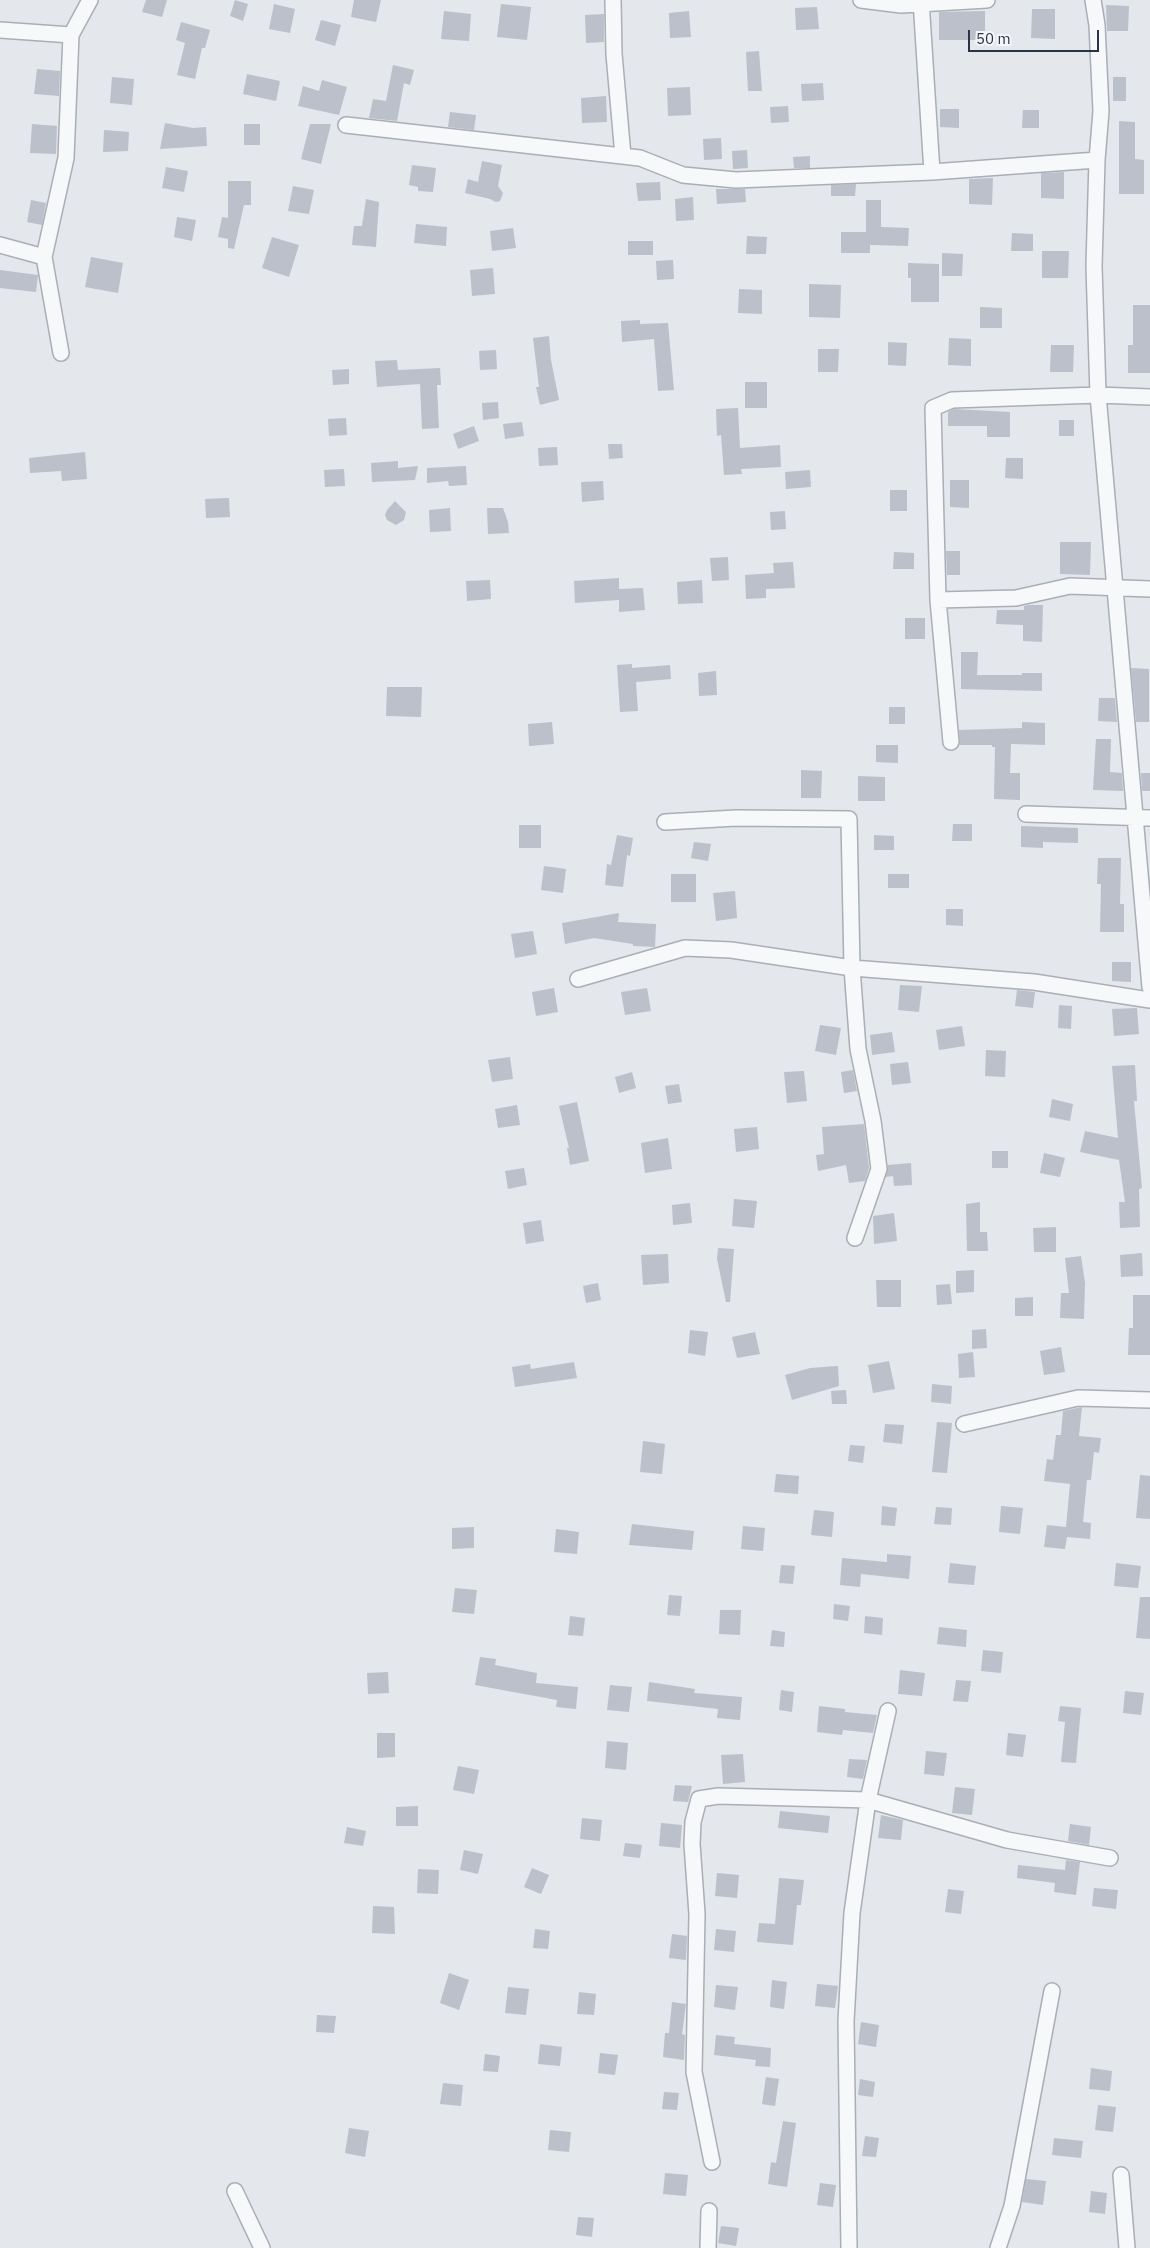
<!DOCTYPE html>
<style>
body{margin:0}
#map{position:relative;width:1150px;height:2248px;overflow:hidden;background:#e4e7ec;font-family:"IBM Plex Sans",sans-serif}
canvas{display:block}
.scale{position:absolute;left:968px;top:30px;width:131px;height:22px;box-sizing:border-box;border:2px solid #2b3445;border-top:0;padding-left:6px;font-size:15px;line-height:18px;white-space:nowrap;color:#2b3445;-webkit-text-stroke:4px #f4f6f9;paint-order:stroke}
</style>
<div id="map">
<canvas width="1150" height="2248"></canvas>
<div class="scale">50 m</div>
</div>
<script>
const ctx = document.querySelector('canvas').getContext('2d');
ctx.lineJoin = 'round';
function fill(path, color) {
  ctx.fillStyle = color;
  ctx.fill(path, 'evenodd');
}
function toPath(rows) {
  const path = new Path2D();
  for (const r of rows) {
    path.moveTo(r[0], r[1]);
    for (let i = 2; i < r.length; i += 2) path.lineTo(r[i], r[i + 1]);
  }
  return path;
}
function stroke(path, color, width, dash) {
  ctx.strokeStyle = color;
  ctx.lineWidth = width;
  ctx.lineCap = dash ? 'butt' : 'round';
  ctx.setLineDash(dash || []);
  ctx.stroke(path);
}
fill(toPath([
 [146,0,167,0,162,17,142,12],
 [235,0,248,4,243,21,230,16],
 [354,0,381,0,376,22,351,17],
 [274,4,295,9,290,33,269,29],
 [501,4,531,7,527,40,497,37],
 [1106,5,1129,6,1128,31,1107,31],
 [817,7,819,29,796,30,795,8],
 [1032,9,1055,9,1055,39,1031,38],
 [444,11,471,14,469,41,441,39],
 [689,11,691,37,670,38,669,13],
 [985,11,985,40,939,40,939,12],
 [604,14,604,42,586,43,585,15],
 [321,20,341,25,335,46,315,40],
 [181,22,210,30,205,48,202,48,195,79,177,75,185,43,176,40],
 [759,51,762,91,748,91,746,52],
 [393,65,414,70,410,85,404,83,397,121,369,118,373,99,386,101],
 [37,69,60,71,59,96,34,94],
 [247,74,280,81,276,101,243,94],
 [112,77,134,79,132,105,110,103],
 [1113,77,1126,77,1126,101,1113,101],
 [322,80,347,87,339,115,298,106,303,86,319,91],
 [823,83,824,100,802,101,801,84],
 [690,87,691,115,668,116,667,88],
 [606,96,607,122,582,123,581,98],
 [788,106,789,122,771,123,770,107],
 [940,109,959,109,959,128,940,127],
 [1023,110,1039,110,1039,128,1022,128],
 [450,112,476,115,474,130,448,127],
 [1119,121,1135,122,1135,159,1144,160,1144,194,1119,194],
 [165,123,193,128,206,127,207,146,160,149],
 [32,124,57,126,56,154,30,153],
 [244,124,260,124,260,145,244,145],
 [310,124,331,124,321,164,301,159],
 [104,130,129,132,128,151,103,152],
 [721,138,722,159,704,160,703,139],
 [747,150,748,168,733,169,732,151],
 [810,156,810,168,794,168,793,157],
 [482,161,502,165,498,186,503,193,500,201,496,202,490,199,465,193,468,179,478,182],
 [412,165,436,168,433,192,418,191,418,187,409,185],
 [166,167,188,171,184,192,162,188],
 [1064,172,1064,199,1041,198,1041,173],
 [993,178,992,205,969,204,969,179],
 [228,181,251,181,251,205,244,205,234,249,228,248,228,239,218,237,222,217,228,218],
 [660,182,661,200,638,201,636,183],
 [856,184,855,196,831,196,831,185],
 [293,186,314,190,309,214,288,211],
 [716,189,745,189,746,202,717,204],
 [693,197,694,220,676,221,675,199],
 [366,199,379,202,376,247,352,245,354,226,362,226],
 [31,200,46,203,42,225,27,222],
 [866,200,881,200,881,227,909,228,908,246,870,245,870,253,841,253,841,232,866,232],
 [177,217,196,220,192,241,174,237],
 [416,224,447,227,446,246,414,243],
 [513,228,516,248,492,251,490,231],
 [1012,233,1033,234,1033,251,1011,251],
 [747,236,767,237,766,254,746,254],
 [272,237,299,245,289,277,262,268],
 [628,241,653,241,653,255,628,255],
 [1042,251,1069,251,1068,278,1042,278],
 [942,253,963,254,962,276,942,276],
 [91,257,123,263,118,293,85,287],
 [673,260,674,279,657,280,656,261],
 [908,263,939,264,939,302,911,302,911,278,908,278],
 [493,268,495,294,472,296,470,270],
 [0,270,38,275,36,292,0,288],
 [809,284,841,285,840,318,809,317],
 [739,289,762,290,762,314,738,313],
 [1133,305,1150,305,1150,373,1128,373,1128,345,1133,345],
 [980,307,1002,308,1002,328,980,328],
 [640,320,640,324,668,323,674,390,658,391,654,339,622,342,621,321],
 [549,336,551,360,559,400,540,405,536,387,539,387,533,338],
 [949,338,971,339,971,366,948,365],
 [888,342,907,343,906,366,888,365],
 [1051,345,1074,345,1073,372,1050,372],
 [818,349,839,349,838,372,818,372],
 [496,350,497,369,480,370,479,351],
 [397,360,398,370,440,368,441,385,437,385,439,428,422,429,420,384,377,387,375,361],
 [349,369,349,384,333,385,332,370],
 [745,382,767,382,767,408,745,408],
 [498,402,499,418,483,420,482,403],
 [738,408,740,448,780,445,781,467,741,469,742,474,724,475,721,435,717,436,716,409],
 [954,409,1010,412,1010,437,987,437,987,426,948,426,948,412],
 [346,418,347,435,329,436,328,419],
 [1059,420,1074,420,1074,436,1059,436],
 [522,422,524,436,505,439,503,424],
 [474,426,479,441,458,449,453,434],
 [608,444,622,444,623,458,609,459],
 [557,447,558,465,539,466,538,448],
 [85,452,87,479,62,481,61,471,30,473,29,458],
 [1006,458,1023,458,1023,479,1005,478],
 [398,461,398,468,418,466,415,480,372,482,371,463],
 [466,466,467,485,449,486,448,481,427,483,427,468],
 [344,469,345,486,325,487,324,470],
 [810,470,811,487,786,489,785,472],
 [950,480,969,480,969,508,950,507],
 [603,481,604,500,582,502,581,482],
 [890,490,907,490,907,511,890,511],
 [229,498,230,517,206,518,205,499],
 [395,501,406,512,404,520,396,525,387,520,385,515,387,510],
 [450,508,451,531,430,532,429,510],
 [487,508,503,508,508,522,509,533,488,534],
 [785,511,786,529,771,530,770,512],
 [1060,542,1091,542,1090,575,1060,574],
 [946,551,960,551,960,575,947,575],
 [894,552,914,553,914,569,893,569],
 [728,557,729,580,712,581,710,558],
 [793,562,795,588,766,589,766,598,746,599,745,575,774,573,773,563],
 [619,578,619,589,643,588,645,610,619,612,619,600,575,603,574,581],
 [490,580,491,599,467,601,466,581],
 [702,580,703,603,678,604,677,582],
 [1029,605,1043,605,1042,642,1023,641,1023,625,996,624,997,610,1024,610,1024,606],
 [905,618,925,618,925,639,905,639],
 [961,652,978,652,977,675,1022,675,1022,673,1042,673,1042,691,961,689],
 [632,664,632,668,670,665,671,679,636,682,638,711,620,712,617,665],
 [1131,668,1149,669,1149,722,1136,722],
 [716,671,717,695,699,696,698,673],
 [387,687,422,687,421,717,386,716],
 [1099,698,1115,698,1117,722,1098,721],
 [889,707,905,707,905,724,889,724],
 [552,722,554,744,529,746,528,724],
 [1022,722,1045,723,1045,745,1011,744,1010,773,1020,773,1020,800,994,799,995,747,992,747,992,745,960,745,959,730,1022,728],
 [1096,739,1111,739,1110,772,1122,773,1123,791,1093,790],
 [876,745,898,745,898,763,876,762],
 [801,770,822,771,821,798,801,798],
 [1141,773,1150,773,1150,791,1142,791],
 [858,776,885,777,885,801,858,801],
 [953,824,972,824,972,841,952,841],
 [519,825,541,825,541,848,519,848],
 [1021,826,1078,828,1078,843,1043,842,1043,848,1021,847],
 [617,835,633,838,630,856,627,855,623,887,605,885,607,864,611,865],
 [874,835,894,836,894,850,874,850],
 [694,842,711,844,708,861,691,858],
 [1098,858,1121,858,1120,904,1124,904,1124,932,1100,932,1101,884,1097,884],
 [544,866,566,869,563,893,541,890],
 [671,874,696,874,696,902,671,902],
 [888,874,909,874,909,888,888,888],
 [735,891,737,918,716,921,713,893],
 [946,909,963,909,963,926,946,925],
 [619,913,618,922,656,924,655,947,633,946,633,944,594,938,565,944,562,923],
 [533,931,537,954,515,958,511,934],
 [1112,962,1131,962,1131,982,1112,981],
 [900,985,922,986,919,1012,898,1010],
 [554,988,558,1012,536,1016,532,992],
 [647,988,651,1011,625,1015,621,992],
 [1017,990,1035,992,1033,1008,1015,1006],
 [1059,1005,1072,1006,1071,1029,1058,1028],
 [1137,1008,1139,1034,1114,1036,1112,1009],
 [820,1025,841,1028,836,1055,815,1051],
 [962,1026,965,1046,939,1050,936,1030],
 [892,1032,895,1052,872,1055,870,1035],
 [986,1050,1006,1051,1005,1077,985,1076],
 [510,1057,513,1079,492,1082,488,1060],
 [908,1062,911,1083,892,1085,890,1064],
 [1135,1065,1137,1101,1134,1101,1142,1188,1139,1189,1140,1227,1120,1228,1119,1202,1125,1202,1119,1160,1080,1152,1085,1131,1118,1138,1112,1066],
 [853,1070,857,1091,844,1093,841,1072],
 [804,1071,807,1101,787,1103,784,1072],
 [632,1072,636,1088,619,1093,615,1077],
 [679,1084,682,1102,668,1104,665,1086],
 [1052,1099,1073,1104,1070,1121,1049,1117],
 [577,1102,589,1161,570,1165,567,1148,569,1148,559,1106],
 [517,1105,520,1125,498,1128,495,1109],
 [864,1124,869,1168,865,1181,849,1183,846,1165,818,1171,816,1155,824,1154,822,1127],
 [757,1127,759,1149,736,1152,734,1129],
 [668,1138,672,1169,645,1173,641,1143],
 [992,1151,1008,1151,1008,1168,992,1168],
 [1044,1153,1065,1158,1060,1177,1040,1173],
 [911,1163,912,1185,894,1186,893,1176,886,1177,888,1165],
 [524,1168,527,1185,508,1189,505,1171],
 [734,1199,757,1201,754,1228,732,1226],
 [980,1202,980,1232,987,1232,988,1251,967,1251,966,1204],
 [690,1203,692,1223,673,1225,672,1205],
 [894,1213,897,1241,874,1244,873,1216],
 [541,1220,544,1241,526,1244,523,1223],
 [1056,1227,1056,1252,1034,1252,1033,1228],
 [718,1248,734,1249,730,1302,726,1302,717,1259],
 [1142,1253,1143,1276,1121,1277,1120,1255],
 [668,1254,669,1283,643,1285,641,1255],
 [1081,1256,1085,1283,1084,1319,1060,1318,1061,1293,1069,1293,1065,1258],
 [974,1270,974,1292,956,1293,956,1271],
 [876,1280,901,1280,901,1307,877,1307],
 [598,1283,601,1300,586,1303,583,1286],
 [950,1284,952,1304,937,1305,936,1285],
 [1133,1295,1150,1295,1150,1355,1128,1355,1129,1328,1133,1328],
 [1033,1297,1033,1316,1015,1316,1015,1298],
 [986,1329,987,1348,972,1349,972,1330],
 [690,1330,708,1332,705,1356,688,1353],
 [755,1332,760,1354,737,1358,732,1337],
 [1061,1347,1065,1372,1044,1375,1040,1351],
 [973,1352,975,1377,959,1378,958,1354],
 [889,1361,895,1389,873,1393,868,1365],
 [574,1362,577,1378,515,1387,512,1367,530,1364,531,1369],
 [838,1366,839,1386,792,1400,785,1375,810,1368],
 [932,1384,952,1386,951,1404,931,1402],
 [846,1390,847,1404,832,1404,831,1391],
 [1082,1407,1079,1436,1101,1438,1099,1453,1094,1452,1091,1480,1087,1480,1083,1522,1091,1523,1090,1539,1067,1537,1065,1549,1044,1547,1047,1525,1066,1527,1070,1484,1044,1481,1047,1459,1053,1460,1056,1435,1061,1435,1063,1411],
 [937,1422,952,1423,947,1473,932,1472],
 [885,1424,904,1425,902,1444,883,1442],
 [643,1441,665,1444,662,1474,640,1472],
 [850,1445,865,1446,863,1463,848,1461],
 [776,1474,799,1476,798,1494,774,1492],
 [1140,1475,1150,1476,1150,1519,1136,1518],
 [882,1506,897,1508,895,1526,881,1525],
 [1001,1506,1023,1508,1020,1534,999,1532],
 [936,1507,952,1508,951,1525,934,1524],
 [814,1510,834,1512,832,1537,811,1535],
 [632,1524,694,1531,692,1550,629,1545],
 [743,1526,765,1528,763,1551,741,1549],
 [474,1527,474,1548,452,1549,452,1528],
 [556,1529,579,1532,577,1554,554,1552],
 [887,1554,911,1556,909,1579,861,1574,860,1587,840,1585,842,1558,887,1562],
 [950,1563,976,1566,974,1585,948,1583],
 [1116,1563,1141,1566,1138,1588,1114,1586],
 [781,1565,795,1566,793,1584,779,1583],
 [455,1588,477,1590,474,1614,452,1612],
 [669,1595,682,1596,680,1616,667,1615],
 [1140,1597,1150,1597,1150,1639,1136,1638],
 [834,1604,850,1606,848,1621,833,1619],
 [720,1610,741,1610,740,1635,719,1634],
 [570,1616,585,1618,583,1636,568,1635],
 [865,1616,883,1618,882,1635,864,1633],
 [939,1627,967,1630,966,1647,937,1644],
 [772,1630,785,1632,784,1647,770,1646],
 [983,1650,1003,1652,1001,1673,981,1671],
 [480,1657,496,1659,495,1665,537,1673,536,1683,578,1687,576,1709,556,1707,557,1700,475,1685],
 [900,1670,925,1673,922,1696,898,1694],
 [388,1672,389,1693,368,1694,367,1673],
 [956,1680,971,1681,968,1702,953,1701],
 [649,1682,695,1689,694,1693,742,1697,740,1720,717,1718,718,1709,647,1701],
 [610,1685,632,1687,629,1712,607,1710],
 [781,1690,794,1692,792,1712,779,1710],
 [1125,1691,1144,1693,1141,1715,1123,1713],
 [819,1706,845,1709,845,1712,877,1715,873,1733,843,1730,842,1735,817,1732],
 [1060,1706,1081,1708,1076,1763,1061,1762,1065,1722,1058,1721],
 [377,1733,395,1733,395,1757,377,1758],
 [1008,1733,1026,1735,1023,1757,1006,1755],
 [607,1741,628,1743,626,1770,605,1768],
 [926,1751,947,1753,944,1776,924,1774],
 [743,1754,745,1782,723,1784,721,1755],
 [849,1759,867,1760,863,1779,847,1777],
 [458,1766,479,1770,474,1794,453,1790],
 [675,1785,692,1786,688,1802,673,1801],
 [955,1787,975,1789,972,1815,952,1813],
 [418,1806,418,1826,396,1826,396,1807],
 [780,1811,830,1816,828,1833,778,1828],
 [881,1815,903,1820,901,1840,878,1838],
 [582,1818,602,1820,600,1841,580,1839],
 [661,1823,682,1825,680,1848,659,1846],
 [1070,1824,1091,1827,1089,1845,1068,1841],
 [347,1827,366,1831,363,1846,344,1843],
 [625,1843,642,1845,640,1858,623,1856],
 [464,1850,483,1854,478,1874,460,1870],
 [1066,1860,1080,1862,1076,1895,1054,1892,1055,1883,1017,1878,1018,1865,1065,1870],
 [532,1868,549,1875,541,1894,524,1887],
 [418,1869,439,1870,438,1894,417,1893],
 [717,1873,739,1875,737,1898,715,1896],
 [779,1878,804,1880,801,1905,797,1905,793,1945,757,1942,759,1923,775,1924],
 [1094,1888,1118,1890,1116,1909,1092,1906],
 [948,1889,964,1891,961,1914,945,1912],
 [373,1906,394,1907,395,1934,372,1933],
 [535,1929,550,1931,548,1949,533,1948],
 [716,1929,736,1931,734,1952,714,1950],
 [672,1934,687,1936,686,1960,669,1958],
 [449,1973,469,1980,459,2010,440,2003],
 [772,1980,787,1982,784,2009,770,2007],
 [817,1984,838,1986,835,2008,815,2006],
 [716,1985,738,1987,735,2010,714,2007],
 [508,1987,529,1989,526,2015,505,2013],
 [579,1992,596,1994,594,2015,577,2014],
 [672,2002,686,2004,682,2034,685,2035,684,2060,663,2057,665,2033,669,2033],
 [317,2015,336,2016,334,2033,316,2032],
 [861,2022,879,2025,876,2047,858,2044],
 [716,2035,735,2037,734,2044,771,2048,770,2067,755,2066,756,2060,714,2055],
 [540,2044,562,2047,560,2066,538,2064],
 [600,2053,618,2055,615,2075,598,2073],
 [485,2054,500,2056,498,2072,483,2071],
 [1091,2068,1112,2071,1110,2091,1089,2089],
 [766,2077,779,2079,775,2106,762,2104],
 [860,2079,875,2082,873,2097,858,2095],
 [443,2083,463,2085,461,2106,440,2104],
 [664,2092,679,2093,677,2110,662,2109],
 [1098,2105,1116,2107,1113,2132,1095,2130],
 [783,2121,796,2123,787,2187,768,2184,771,2162,776,2163],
 [349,2128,369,2131,365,2157,345,2153],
 [550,2130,571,2132,569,2152,548,2150],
 [865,2136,879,2138,876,2157,862,2156],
 [1054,2138,1083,2141,1081,2158,1052,2155],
 [665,2173,688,2175,686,2196,663,2194],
 [1026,2179,1046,2181,1043,2205,1022,2202],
 [820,2183,836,2185,833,2207,817,2205],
 [1091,2191,1107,2193,1105,2214,1089,2212],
 [578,2217,594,2218,592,2237,576,2235],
 [721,2226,739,2228,736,2246,718,2243]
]), '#bbc0ca');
const street = toPath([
 [613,0,614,54,623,156],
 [861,0,901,5,987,0],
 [921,0,932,172],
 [1093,0,1097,25,1101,111,1097,160,1094,266,1098,395,1150,987],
 [0,30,71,35],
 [346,125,640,158,683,175,736,180,932,172,1097,160],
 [0,245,44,257],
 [61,353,44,257,66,158,71,35,90,0],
 [938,600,1016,598,1070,586,1150,589],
 [951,742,938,600,933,408,952,400,1098,395,1150,397],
 [1026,814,1150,818],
 [665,822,736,818,849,819,852,968,858,1049,873,1121,879,1169,855,1238],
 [578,979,685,948,731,950,852,968,1034,982,1150,1000],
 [964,1424,1078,1398,1150,1400],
 [712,2162,694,2072,697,1914,692,1844,693,1822,699,1799,718,1796,868,1800,1007,1840,1110,1858],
 [1121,2175,1127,2248],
 [235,2191,262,2248],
 [708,2248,709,2211],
 [849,2248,846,2021,852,1913,868,1800,888,1711],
 [998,2248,1012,2206,1052,1991]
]);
stroke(street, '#a9aeb7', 18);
stroke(street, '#f7f8fa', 15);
</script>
